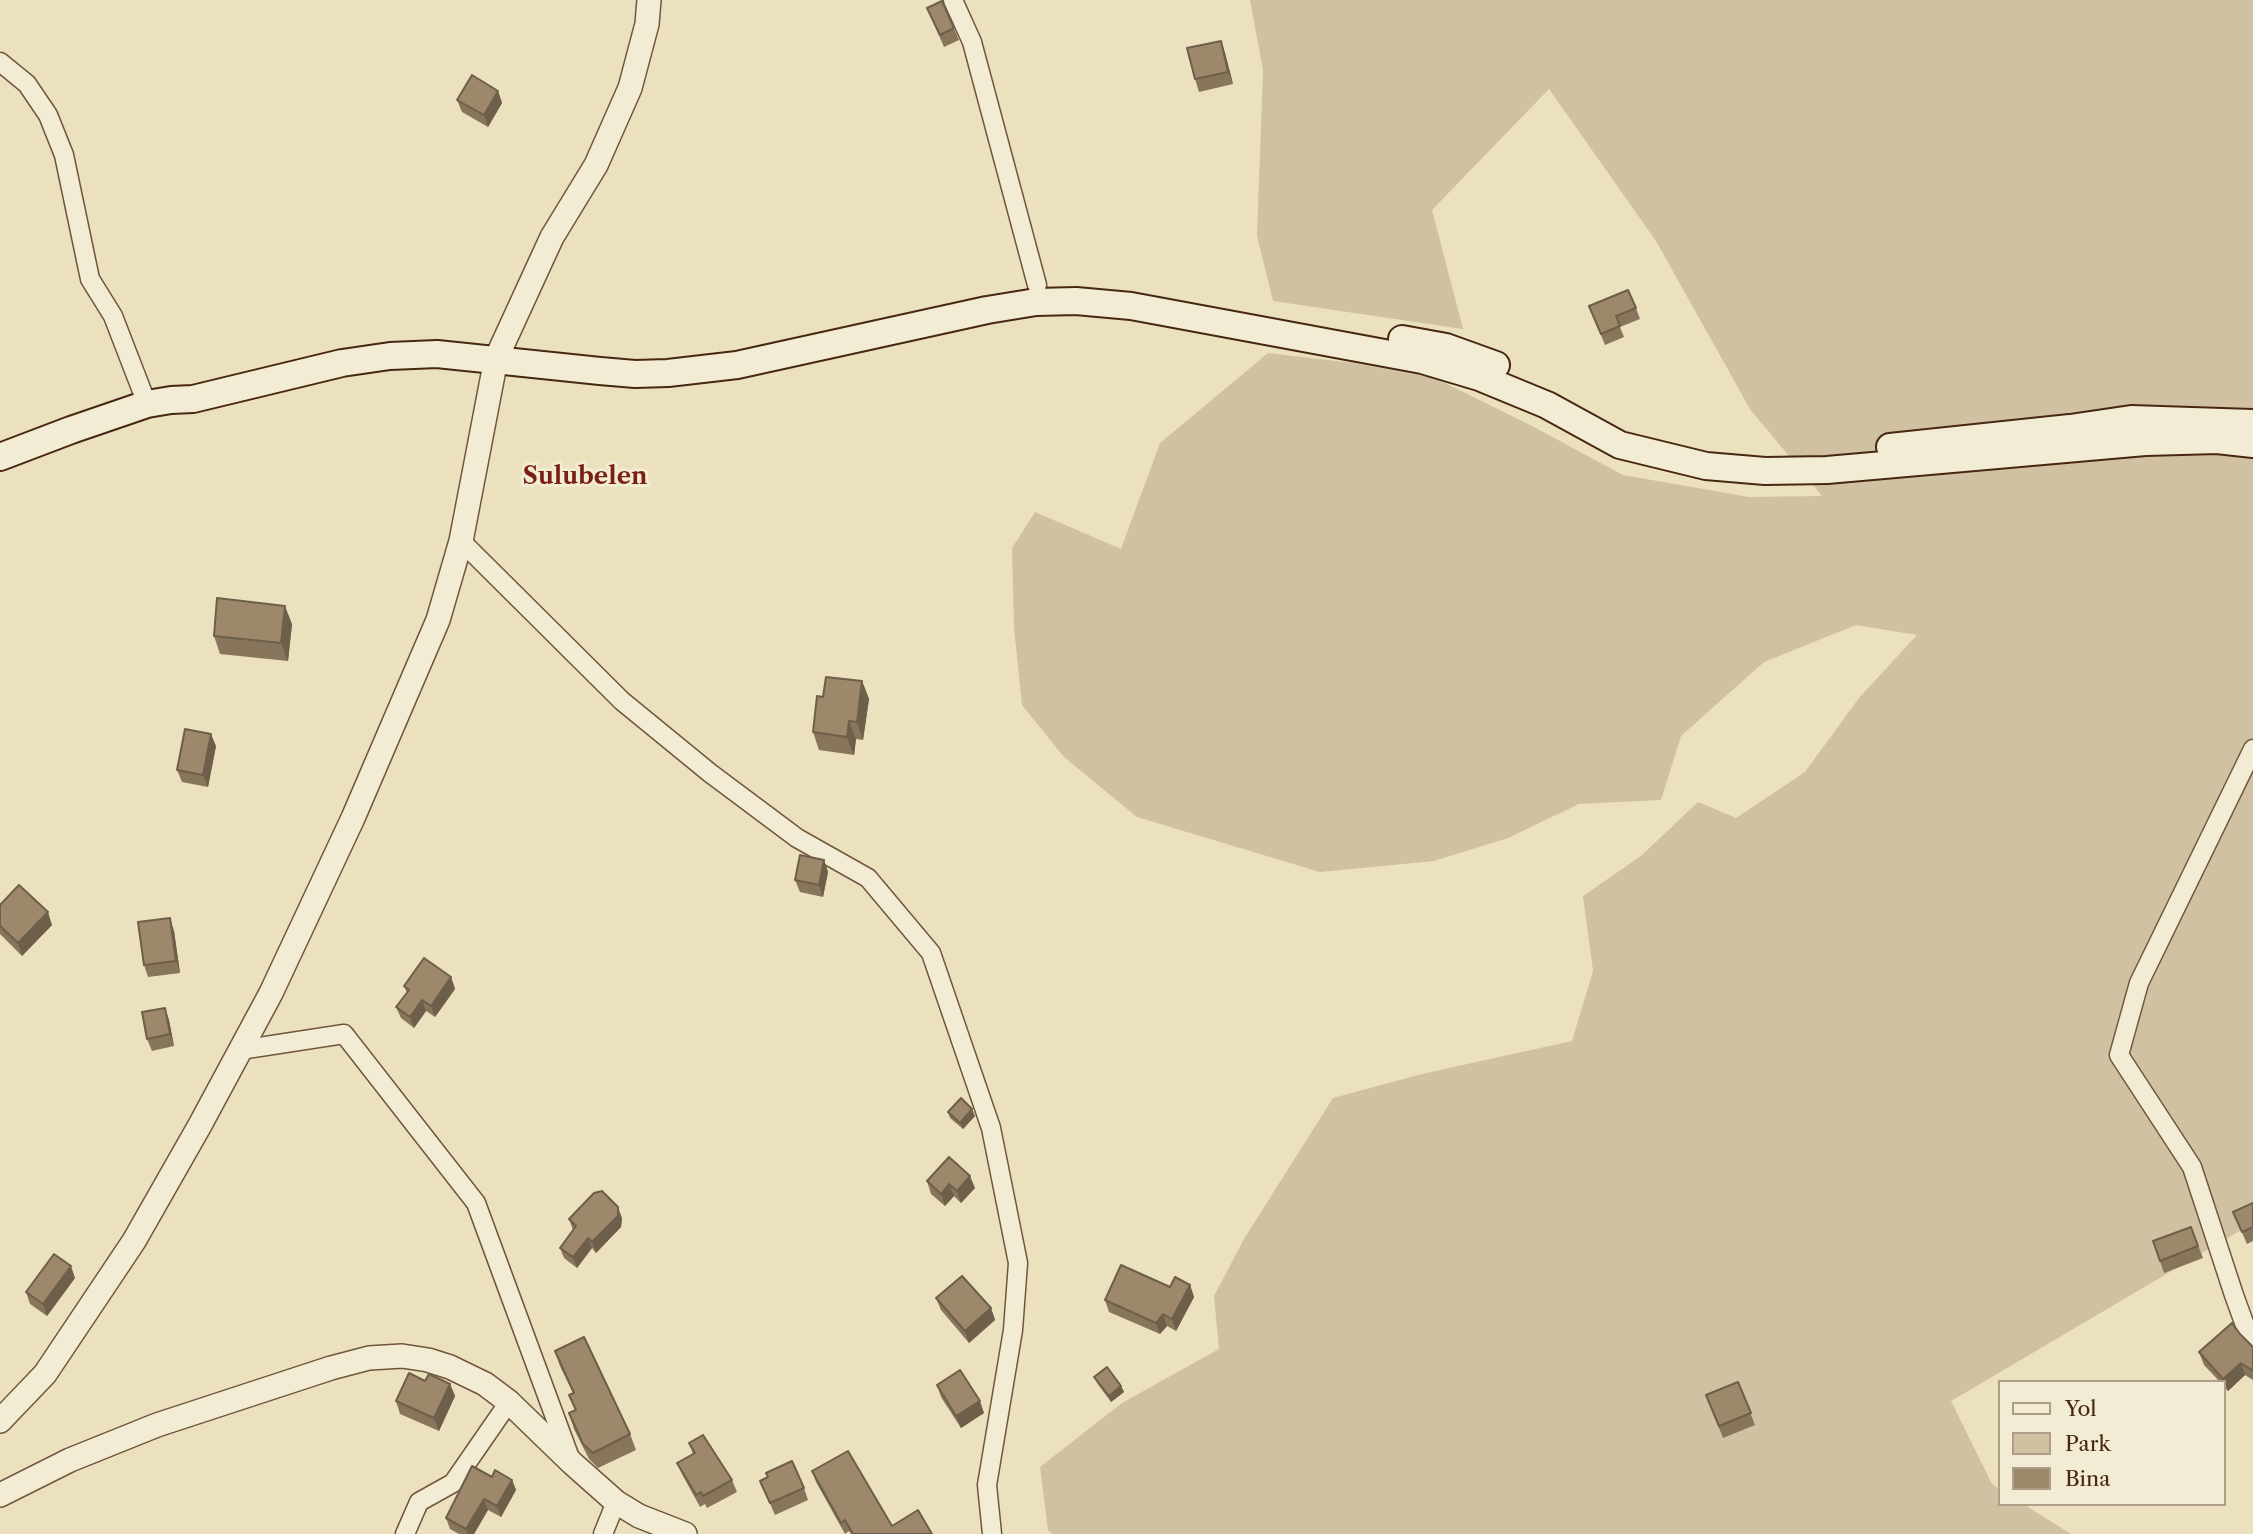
<!DOCTYPE html>
<style>
body{margin:0}
#map{position:relative;width:2253px;height:1534px;overflow:hidden;background:#ebe1be;font-family:"Libre Caslon Text",serif}
canvas{display:block}
.legend{position:absolute;left:1998px;top:1380px;width:228px;height:126px;box-sizing:border-box;background:#f2ecd5;border:2px solid #ae9d87;margin:0;padding:9px 12px;list-style:none;font-size:21px;color:#482712}
.legend li{display:flex;align-items:center;gap:14px;height:35px}
.legend b{width:35px;border:2px solid #ae9d87}
</style>
<div id="map">
<canvas width="2253" height="1534"></canvas>
<ul class="legend">
<li><b style="height:9px;background:#f2ecd5"></b>Yol</li>
<li><b style="height:19px;background:#cfc1a1"></b>Park</li>
<li><b style="height:19px;background:#9d886b"></b>Bina</li>
</ul>
</div>
<script>
const ctx = document.querySelector('canvas').getContext('2d');
ctx.lineJoin = 'round';
function fill(path, color) {
  ctx.fillStyle = color;
  ctx.fill(path, 'evenodd');
}
function toPath(rows) {
  const path = new Path2D();
  for (const r of rows) {
    path.moveTo(r[0], r[1]);
    for (let i = 2; i < r.length; i += 2) path.lineTo(r[i], r[i + 1]);
  }
  return path;
}
function stroke(path, color, width, dash) {
  ctx.strokeStyle = color;
  ctx.lineWidth = width;
  ctx.lineCap = dash ? 'butt' : 'round';
  ctx.setLineDash(dash || []);
  ctx.stroke(path);
}
function label(font, color, halo, rows, align = 'center') {
  ctx.font = font + ' "Libre Caslon Text",serif';
  ctx.lineWidth = 6;
  ctx.setLineDash([]);
  ctx.textBaseline = 'middle';
  ctx.strokeStyle = halo;
  ctx.fillStyle = color;
  for (const [text, x, y, turn = 0] of rows) {
    ctx.save();
    ctx.translate(x, y);
    ctx.rotate((+turn || 0) * Math.PI / 180);
    ctx.textAlign = isNaN(turn) ? turn : align;
    if (halo) ctx.strokeText(text, 0, 0);
    ctx.fillText(text, 0, 0);
    ctx.restore();
  }
}
fill(toPath([
 [1250,0,2253,0,2253,1223,1951,1401,1992,1484,1999,1489,1999,1504,2023,1504,2071,1534,1053,1534,1048,1530,1040,1467,1122,1403,1219,1349,1214,1296,1244,1239,1333,1098,1422,1074,1572,1041,1593,971,1583,896,1641,856,1698,802,1736,818,1805,772,1859,698,1917,635,1856,625,1764,662,1681,736,1661,800,1579,804,1508,838,1434,861,1320,872,1137,817,1064,757,1022,705,1014,628,1012,548,1035,512,1121,549,1160,443,1268,353,1353,363,1435,378,1532,426,1623,475,1749,497,1822,496,1750,409,1656,241,1549,89,1432,210,1463,329,1273,301,1257,236,1263,70]
]), '#cfc1a1');
const minor = toPath([
 [953,0,972,42,1037,285],
 [0,62,27,84,48,115,64,155,90,279,113,316,147,404],
 [461,541,622,701,710,773,797,838,868,878,931,953,991,1128,1018,1263,1013,1330,987,1485,992,1534],
 [2253,749,2139,983,2119,1055,2192,1167,2234,1295,2247,1331,2253,1339],
 [240,1050,344,1034,476,1203,570,1458],
 [405,1534,419,1502,453,1483,509,1402],
 [603,1534,616,1502]
]);
const tertiary = toPath([
 [0,1421,45,1374,134,1241,200,1125,271,993,353,818,438,620,461,541,496,359,552,237,596,165,630,88,647,24,649,0],
 [0,1495,70,1460,157,1425,331,1368,369,1358,402,1356,428,1360,450,1367,485,1384,509,1402,572,1463,616,1502,639,1516,685,1534]
]);
const secondary = toPath([
 [1402,339,1446,347,1496,365],
 [1890,447,2070,428,2131,419,2253,423],
 [0,457,71,430,147,404,171,400,193,399,342,363,390,356,437,354,600,371,635,374,668,373,737,365,987,310,1036,302,1076,301,1131,306,1422,360,1479,377,1547,405,1620,445,1706,466,1765,471,1827,470,2145,442,2217,440,2253,444]
]);
stroke(minor, '#71563d', 21);
stroke(tertiary, '#71563d', 26);
stroke(secondary, '#482712', 30);
stroke(minor, '#f2ecd5', 18);
stroke(tertiary, '#f2ecd5', 23);
stroke(secondary, '#f2ecd5', 26);
fill(toPath([
 [927,8,954,28,959,40,944,47],
 [1221,41,1225,53,1233,84,1199,92,1195,79],
 [498,91,502,103,488,127,462,112,457,100],
 [1589,306,1636,308,1640,319,1620,327,1624,337,1605,345],
 [292,624,288,661,220,654,214,636],
 [862,681,869,699,863,740,856,739,854,755,819,750,813,732,823,697],
 [216,746,208,787,182,782,177,770],
 [824,860,828,872,823,897,800,892,795,880],
 [0,905,52,925,22,956,0,934],
 [174,931,180,973,148,977,144,965],
 [451,977,455,989,435,1017,426,1011,414,1028,401,1018,396,1007,407,993,404,986],
 [165,1008,169,1020,174,1046,152,1051,147,1039],
 [948,1112,975,1116,963,1129,950,1118],
 [927,1181,975,1188,961,1203,954,1196,945,1206,931,1194],
 [2253,1203,2253,1241,2247,1244,2233,1212],
 [622,1218,621,1227,596,1253,592,1248,577,1268,564,1258,560,1248,573,1230,569,1219],
 [2191,1227,2203,1258,2164,1273,2153,1241],
 [75,1278,47,1316,30,1304,26,1292],
 [1190,1285,1194,1297,1176,1331,1167,1326,1160,1334,1109,1312,1105,1300,1170,1287],
 [936,1298,991,1308,995,1320,969,1343,941,1310],
 [2240,1334,2253,1347,2253,1380,2245,1375,2228,1391,2223,1386,2223,1382,2220,1382,2204,1365,2199,1352],
 [555,1351,630,1434,636,1450,598,1468,589,1459,574,1429,569,1413,575,1410,569,1395,573,1393,560,1366],
 [1094,1377,1121,1386,1124,1392,1111,1402,1097,1383],
 [425,1381,450,1384,455,1396,439,1431,400,1414,396,1401],
 [1738,1382,1755,1425,1723,1438,1706,1395],
 [937,1385,984,1413,961,1428,941,1397],
 [689,1443,732,1480,737,1492,707,1508,705,1504,700,1507,682,1474,677,1463,693,1454],
 [812,1471,892,1526,932,1534,851,1534,849,1531,845,1534,816,1482],
 [492,1477,512,1480,516,1490,501,1517,488,1510,474,1534,459,1534,450,1529,446,1518],
 [760,1481,804,1488,808,1500,775,1515]
]), '#87755c');
fill(toPath([
 [1221,41,1225,53,1233,84,1228,72],
 [498,91,502,103,488,127,484,115],
 [285,606,292,624,288,661,281,643],
 [862,681,869,699,863,740,857,722],
 [849,721,856,739,854,755,847,737],
 [211,734,216,746,208,787,203,775],
 [824,860,828,872,823,897,819,885],
 [48,912,52,925,22,956,18,943],
 [170,918,174,931,180,973,176,961],
 [451,977,455,989,435,1017,431,1006],
 [422,1000,426,1011,414,1028,410,1017],
 [165,1008,169,1020,174,1046,170,1034],
 [972,1109,975,1116,963,1129,960,1123],
 [970,1176,975,1188,961,1203,957,1191],
 [949,1184,954,1196,945,1206,941,1194],
 [618,1207,622,1218,621,1227,596,1253,592,1242],
 [588,1238,592,1248,577,1268,573,1257],
 [71,1266,75,1278,47,1316,43,1304],
 [1190,1285,1194,1297,1176,1331,1172,1319],
 [991,1308,995,1320,969,1343,965,1331],
 [1163,1314,1167,1326,1160,1334,1156,1323],
 [2241,1363,2245,1375,2228,1391,2223,1379],
 [450,1384,455,1396,439,1431,434,1418],
 [1121,1386,1124,1392,1111,1402,1109,1396],
 [980,1401,984,1413,961,1428,956,1416],
 [512,1480,516,1490,501,1517,497,1506],
 [484,1499,488,1510,474,1534,468,1534,466,1529]
]), '#6e5f4b');
const building = toPath([
 [942,1,954,28,940,35,927,8,942,1],
 [1221,41,1228,72,1195,79,1187,48,1221,41],
 [472,75,498,91,484,115,457,100,472,75],
 [1628,290,1636,308,1616,316,1620,326,1601,334,1589,306,1628,290],
 [217,598,285,606,281,643,214,636,217,598],
 [826,677,862,681,857,722,849,721,847,737,813,732,817,696,823,697,826,677],
 [185,729,211,734,203,775,177,770,185,729],
 [800,855,824,860,819,885,795,880,800,855],
 [19,885,48,912,18,943,0,926,0,905,19,885],
 [170,918,176,961,144,965,138,922,170,918],
 [424,958,451,977,431,1006,422,1000,410,1017,396,1007,409,990,404,986,424,958],
 [165,1008,170,1034,147,1039,142,1012,165,1008],
 [961,1098,972,1109,960,1123,948,1112,961,1098],
 [949,1157,970,1176,957,1191,949,1184,941,1194,927,1181,949,1157],
 [602,1191,618,1207,618,1216,592,1242,588,1238,573,1257,560,1248,576,1226,569,1219,594,1193,602,1191],
 [2253,1203,2253,1227,2242,1232,2233,1212,2253,1203],
 [2191,1227,2198,1246,2160,1261,2153,1241,2191,1227],
 [54,1254,71,1266,43,1304,26,1292,54,1254],
 [1121,1265,1170,1287,1175,1277,1190,1285,1172,1319,1163,1314,1156,1323,1105,1300,1121,1265],
 [962,1276,991,1308,965,1331,936,1298,962,1276],
 [2232,1323,2240,1334,2253,1347,2253,1371,2241,1363,2223,1379,2199,1352,2232,1323],
 [584,1337,630,1434,593,1453,583,1444,569,1413,576,1410,569,1395,574,1393,555,1351,584,1337],
 [1107,1367,1121,1386,1109,1396,1094,1377,1107,1367],
 [960,1370,980,1401,956,1416,937,1385,960,1370],
 [409,1373,425,1381,429,1374,450,1384,434,1418,396,1401,409,1373],
 [1738,1382,1751,1413,1719,1426,1706,1395,1738,1382],
 [703,1435,732,1480,703,1496,701,1492,696,1495,677,1463,695,1453,689,1443,703,1435],
 [848,1451,892,1526,918,1510,932,1534,853,1534,845,1520,841,1523,812,1471,848,1451],
 [792,1461,804,1488,770,1503,760,1481,768,1477,766,1473,792,1461],
 [472,1466,492,1477,495,1470,512,1480,497,1506,484,1499,466,1529,446,1518,472,1466]
]);
fill(building, '#9d886b');
stroke(building, '#6e5f4b', 2);
label('bold 24px', '#7a1f14', '#f2ecd5', [
 ["Sulubelen",585,477]
]);
</script>
